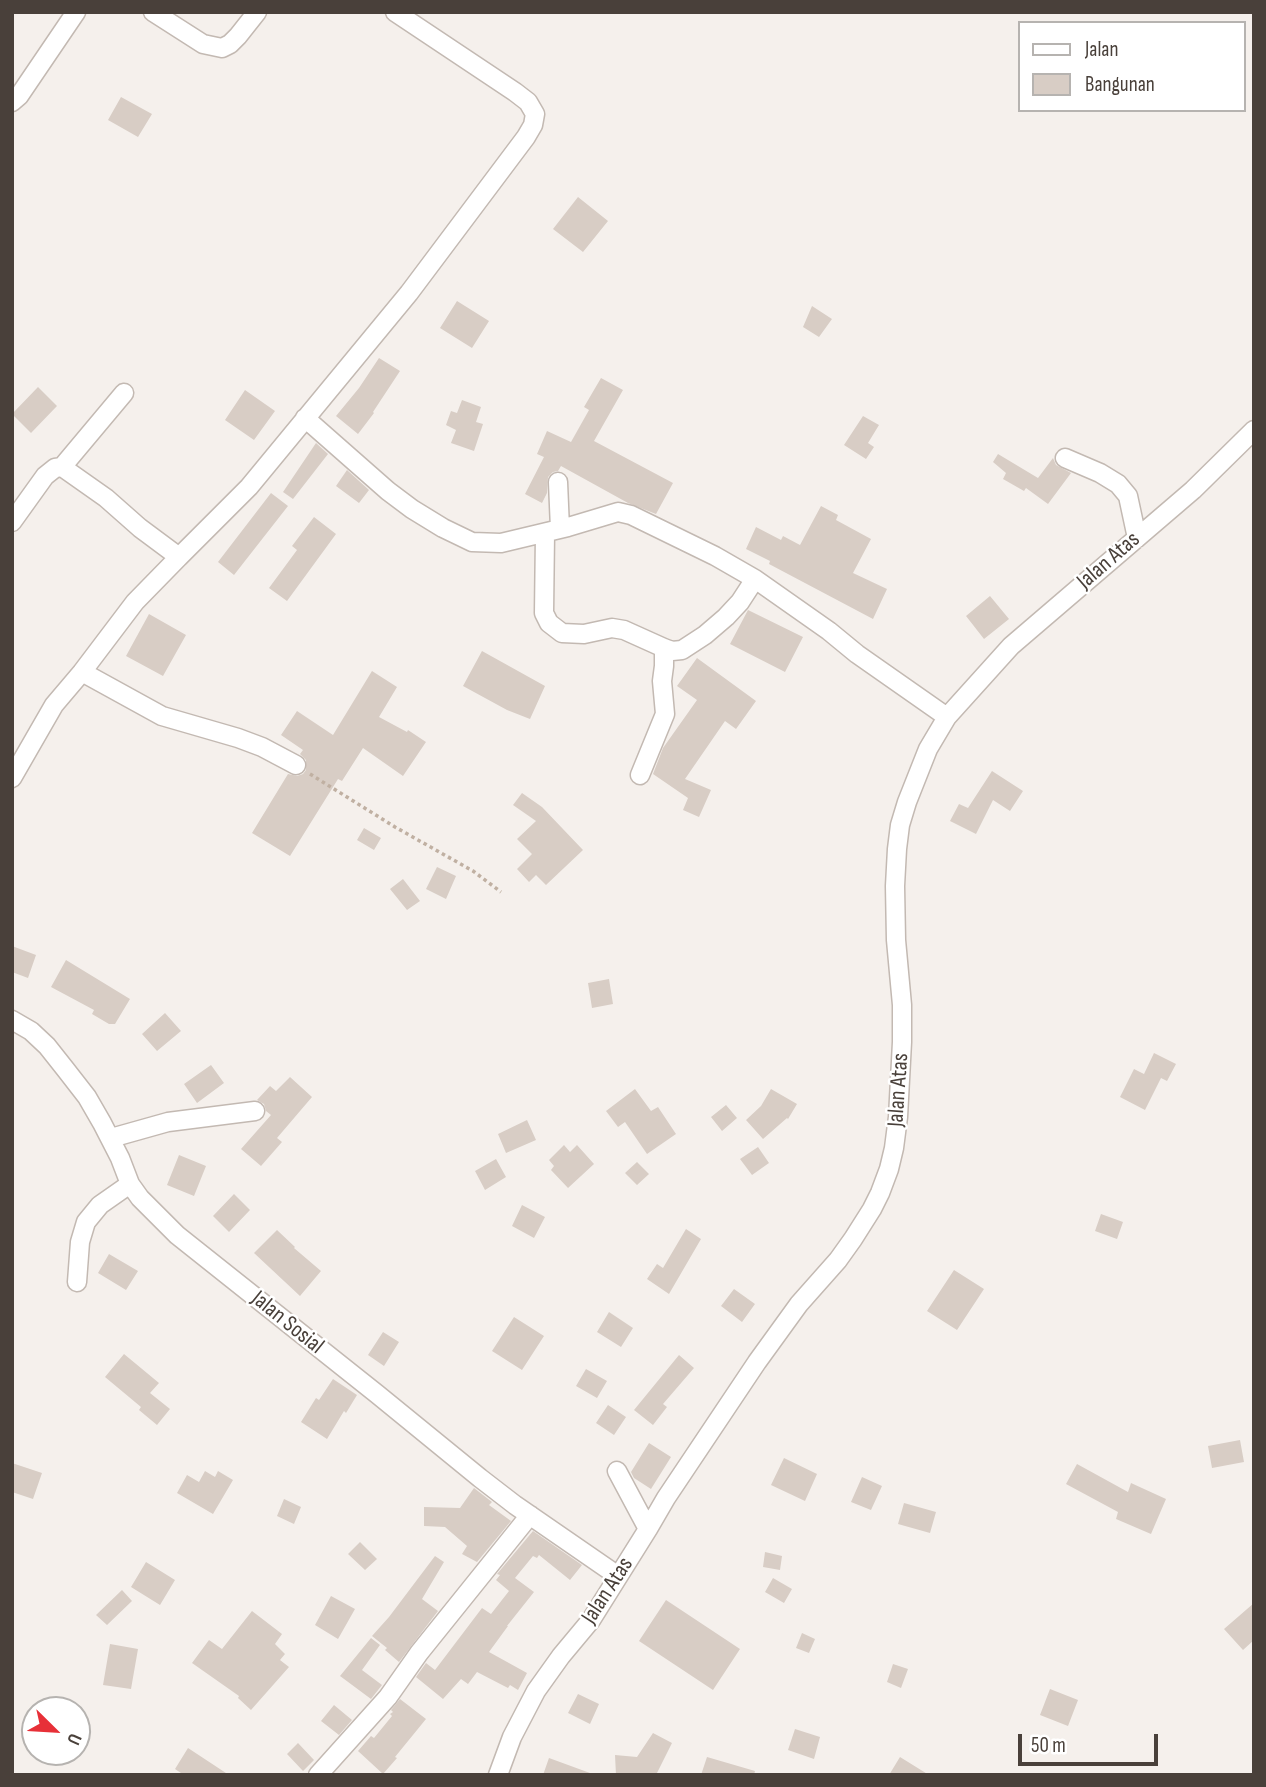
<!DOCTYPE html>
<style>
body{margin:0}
#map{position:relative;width:1266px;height:1787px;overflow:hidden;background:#f5f0ec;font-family:"Sofia Sans Condensed",sans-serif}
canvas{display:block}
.frame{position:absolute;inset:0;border:14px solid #49403a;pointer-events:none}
.legend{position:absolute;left:1018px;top:21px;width:228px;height:91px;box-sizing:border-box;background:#fff;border:2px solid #b6b3b0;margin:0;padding:9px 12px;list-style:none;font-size:21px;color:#49403a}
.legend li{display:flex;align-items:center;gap:14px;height:35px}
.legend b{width:35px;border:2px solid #b6b3b0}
.north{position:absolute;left:21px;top:1696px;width:70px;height:70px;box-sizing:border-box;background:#fff;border:2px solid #b6b3b0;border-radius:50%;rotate:114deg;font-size:19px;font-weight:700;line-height:28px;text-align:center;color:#49403a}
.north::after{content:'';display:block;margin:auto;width:24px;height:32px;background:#e73038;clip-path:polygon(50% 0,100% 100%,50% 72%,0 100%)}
.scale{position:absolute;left:1018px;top:1734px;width:140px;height:32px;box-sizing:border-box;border:4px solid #49403a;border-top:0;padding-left:9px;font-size:21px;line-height:24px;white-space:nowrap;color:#49403a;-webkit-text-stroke:5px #fff;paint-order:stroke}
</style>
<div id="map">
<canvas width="1266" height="1787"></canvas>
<div class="frame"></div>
<ul class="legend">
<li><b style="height:9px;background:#fff"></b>Jalan</li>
<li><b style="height:19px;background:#d8cdc5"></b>Bangunan</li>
</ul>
<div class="north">U</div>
<div class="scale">50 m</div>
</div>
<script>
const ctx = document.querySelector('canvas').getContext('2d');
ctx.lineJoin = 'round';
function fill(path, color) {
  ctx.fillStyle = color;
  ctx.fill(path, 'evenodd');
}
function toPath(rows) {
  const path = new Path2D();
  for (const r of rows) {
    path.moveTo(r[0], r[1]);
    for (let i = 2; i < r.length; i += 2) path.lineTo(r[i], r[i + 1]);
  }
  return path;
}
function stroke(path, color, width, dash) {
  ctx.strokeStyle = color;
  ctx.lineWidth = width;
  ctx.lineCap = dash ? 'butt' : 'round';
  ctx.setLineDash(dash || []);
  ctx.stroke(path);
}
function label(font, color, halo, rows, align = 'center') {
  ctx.font = font + ' "Sofia Sans Condensed",sans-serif';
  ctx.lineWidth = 5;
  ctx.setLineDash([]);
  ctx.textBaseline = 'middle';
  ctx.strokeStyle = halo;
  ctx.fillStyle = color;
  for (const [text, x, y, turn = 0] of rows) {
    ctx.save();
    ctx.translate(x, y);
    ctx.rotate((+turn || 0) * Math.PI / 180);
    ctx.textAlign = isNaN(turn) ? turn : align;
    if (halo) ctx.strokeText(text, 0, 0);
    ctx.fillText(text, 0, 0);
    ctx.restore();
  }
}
fill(toPath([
 [121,97,152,114,138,137,108,120],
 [578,197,608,221,583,252,553,229],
 [457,301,489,321,472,348,440,328],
 [812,306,832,319,819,337,803,327],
 [379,358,400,371,373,412,374,413,358,434,336,416,359,388],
 [601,378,623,390,594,441,673,483,656,514,628,503,561,466,558,471,553,472,548,477,547,493,542,503,525,494,544,457,537,454,547,431,571,442,589,410,584,407],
 [38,387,57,406,31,433,12,414],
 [245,390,275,411,254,440,225,420],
 [462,400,481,407,476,422,483,424,474,451,451,443,456,430,446,425,451,411,457,413],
 [863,416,879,425,868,443,874,447,866,459,844,445],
 [316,443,328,454,293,499,283,492],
 [998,454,1038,478,1053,458,1056,465,1071,473,1048,504,1026,488,1024,491,1003,479,1006,473,993,462],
 [347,470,369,490,359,503,336,486],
 [271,493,288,506,234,575,218,562],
 [821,506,838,515,836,520,871,539,853,573,887,589,873,619,769,564,770,561,746,549,756,527,781,540,783,536,800,545],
 [314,517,336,534,287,601,269,588,297,550,292,546],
 [990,596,1009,619,984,639,966,616],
 [748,610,803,637,785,672,730,644],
 [149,614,186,635,163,676,126,656],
 [482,651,545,686,530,719,507,710,463,686],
 [697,658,756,701,736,729,725,721,685,779,711,790,699,817,683,810,688,798,653,774,663,748,697,700,677,686],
 [372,671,397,687,379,717,407,732,408,730,426,742,403,776,363,748,342,781,338,779,290,856,252,833,288,774,297,776,303,774,306,770,306,760,300,754,303,750,281,735,297,711,333,735],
 [992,771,1023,791,1010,811,993,800,976,834,950,821,959,804,968,808],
 [522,793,542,807,583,850,546,885,536,875,529,882,517,869,532,854,517,839,536,821,513,805],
 [364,828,381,838,374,850,357,840],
 [437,867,456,876,446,899,426,889],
 [403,879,420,901,407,910,390,889],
 [12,946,36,955,28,978,12,972],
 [66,960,130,999,115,1024,109,1024,92,1014,94,1010,51,987],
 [609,979,613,1004,592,1008,588,983],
 [165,1013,181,1031,157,1051,142,1034],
 [1154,1053,1176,1064,1167,1081,1161,1078,1145,1110,1120,1097,1134,1069,1144,1074],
 [211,1065,224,1083,197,1103,184,1084],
 [290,1077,312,1097,277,1138,282,1142,261,1166,241,1149,271,1115,266,1111,264,1104,257,1100,270,1086,276,1091],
 [635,1089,651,1111,658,1107,676,1134,647,1154,625,1122,618,1127,606,1111],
 [771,1089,797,1104,788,1119,787,1118,763,1139,746,1120,761,1106],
 [726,1105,737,1118,722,1131,711,1117],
 [527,1120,536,1140,506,1153,498,1134],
 [564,1145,570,1152,577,1145,594,1164,568,1188,551,1170,554,1166,549,1160],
 [758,1147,769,1163,752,1175,740,1159],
 [179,1155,206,1166,194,1196,167,1185],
 [496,1159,506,1177,485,1190,475,1171],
 [637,1162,649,1174,637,1185,625,1173],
 [234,1194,250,1210,229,1232,213,1216],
 [522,1205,545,1217,534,1238,512,1226],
 [1101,1214,1123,1222,1117,1239,1095,1231],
 [686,1229,701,1239,669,1294,647,1279,657,1264,663,1268],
 [277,1230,295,1247,294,1248,321,1271,300,1296,254,1253],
 [109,1254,138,1271,126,1290,98,1273],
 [954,1270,984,1289,957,1330,927,1311],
 [734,1289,755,1304,742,1322,721,1306],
 [609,1312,633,1328,621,1347,597,1332],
 [514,1317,544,1336,522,1370,492,1351],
 [383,1332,399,1342,384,1366,368,1355],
 [124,1354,159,1383,150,1393,170,1409,157,1425,139,1410,141,1407,105,1377],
 [679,1355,694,1368,663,1404,667,1407,653,1425,634,1410],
 [586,1369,607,1381,597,1398,576,1386],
 [333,1379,357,1395,346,1413,344,1411,327,1439,301,1422,316,1398,319,1400],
 [608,1405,626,1417,614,1435,596,1423],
 [1240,1440,1244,1462,1212,1468,1208,1446],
 [649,1443,671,1457,651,1489,634,1478,631,1472],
 [784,1458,817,1474,805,1501,771,1485],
 [12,1463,42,1473,33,1499,12,1492],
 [1077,1464,1128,1492,1131,1483,1166,1499,1151,1534,1116,1519,1118,1512,1066,1484],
 [205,1471,215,1477,218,1471,233,1480,213,1514,177,1493,187,1475,199,1482],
 [862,1477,882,1486,871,1510,851,1502],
 [474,1488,492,1502,489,1505,511,1521,477,1562,462,1554,467,1546,445,1527,424,1526,424,1507,460,1508],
 [284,1499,301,1507,294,1524,277,1516],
 [904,1503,936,1512,930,1533,898,1524],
 [533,1531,582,1565,570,1580,539,1555,537,1558,533,1556,515,1578,534,1592,507,1626,508,1626,489,1652,527,1673,518,1690,510,1685,508,1688,477,1672,468,1684,461,1679,443,1699,416,1677,426,1663,435,1670,482,1608,491,1614,509,1591,496,1580,500,1575,497,1574],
 [360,1542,377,1559,365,1570,348,1554],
 [765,1552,782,1556,780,1570,763,1567],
 [435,1556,444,1562,422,1599,438,1611,399,1662,385,1650,387,1648,372,1636,389,1617],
 [146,1562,175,1580,160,1605,131,1587],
 [773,1578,792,1589,784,1603,765,1592],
 [122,1590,132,1601,107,1625,96,1615],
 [331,1596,355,1609,338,1639,315,1625],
 [666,1600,740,1649,713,1690,639,1641],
 [1254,1603,1254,1640,1243,1650,1224,1629],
 [252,1611,282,1634,275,1644,285,1654,280,1660,289,1667,251,1710,238,1698,239,1696,192,1663,209,1640,222,1649],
 [802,1633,815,1639,809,1653,796,1648],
 [371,1638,380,1645,362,1670,382,1685,371,1699,340,1676],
 [110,1644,138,1649,131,1689,103,1685],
 [893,1664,908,1669,901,1688,887,1682],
 [1050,1689,1078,1700,1068,1726,1040,1715],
 [578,1694,599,1704,590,1724,568,1713],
 [400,1699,426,1719,395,1757,397,1758,383,1774,358,1751,371,1736,374,1738,392,1716,390,1714,393,1712,391,1710],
 [334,1705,352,1720,339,1735,321,1721],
 [795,1729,820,1737,814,1759,788,1750],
 [653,1733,672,1743,656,1775,616,1775,615,1755,637,1757],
 [298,1743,314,1760,303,1771,287,1754],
 [188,1748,229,1775,184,1775,175,1769],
 [707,1757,755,1771,754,1775,701,1775],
 [900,1757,929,1775,889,1775],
 [549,1758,590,1773,590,1775,543,1775]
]), '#d8cdc5');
const minor = toPath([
 [153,12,203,44,222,48,230,44,238,36,257,12],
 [12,102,19,96,76,12],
 [305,418,388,491,412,509,443,528,472,542,501,543,568,527,618,512,631,515,715,556,755,579,829,631,857,654,947,717],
 [1065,458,1100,473,1118,484,1128,496,1137,538],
 [62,467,124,393],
 [558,482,560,529],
 [12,522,45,476,55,468,62,467,106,498,140,528,179,557,135,602,82,672,54,705,12,778],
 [545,534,544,613,549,623,562,633,584,634,612,628,624,630,664,648,672,651,682,650,705,635,726,617,740,602,755,579],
 [179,557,249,487,409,293,526,137,533,125,535,114,528,102,515,92,395,12],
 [82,672,162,716,238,738,262,747,296,765],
 [640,775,665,714,662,681,664,666,664,648],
 [12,1020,31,1031,47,1046,66,1070,87,1097,102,1123,120,1158,130,1184,140,1198,177,1235,377,1394,480,1478,515,1505,618,1576],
 [111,1138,168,1122,255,1111],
 [77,1282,80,1242,86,1222,100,1205,130,1184],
 [617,1471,648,1529],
 [318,1775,388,1697,419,1653,530,1515],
 [498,1775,512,1737,536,1691,561,1656,591,1620,648,1529,666,1498,757,1362,799,1304,838,1260,853,1239,872,1209,880,1193,889,1169,894,1148,898,1117,902,1042,902,1005,896,940,895,886,897,849,900,825,907,802,928,749,947,717,1011,646,1193,490,1254,430]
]);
stroke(minor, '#c3b9b2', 21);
stroke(toPath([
 [310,774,395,827,473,871,501,892]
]), '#c0b0a2', 3.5, [3.5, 3.5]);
stroke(minor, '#fff', 18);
label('23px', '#49403a', '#fff', [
 ["Jalan Atas",1109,561,-41],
 ["Jalan Atas",899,1090,-86],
 ["Jalan Sosial",287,1323,39],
 ["Jalan Atas",608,1591,-57]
]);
</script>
